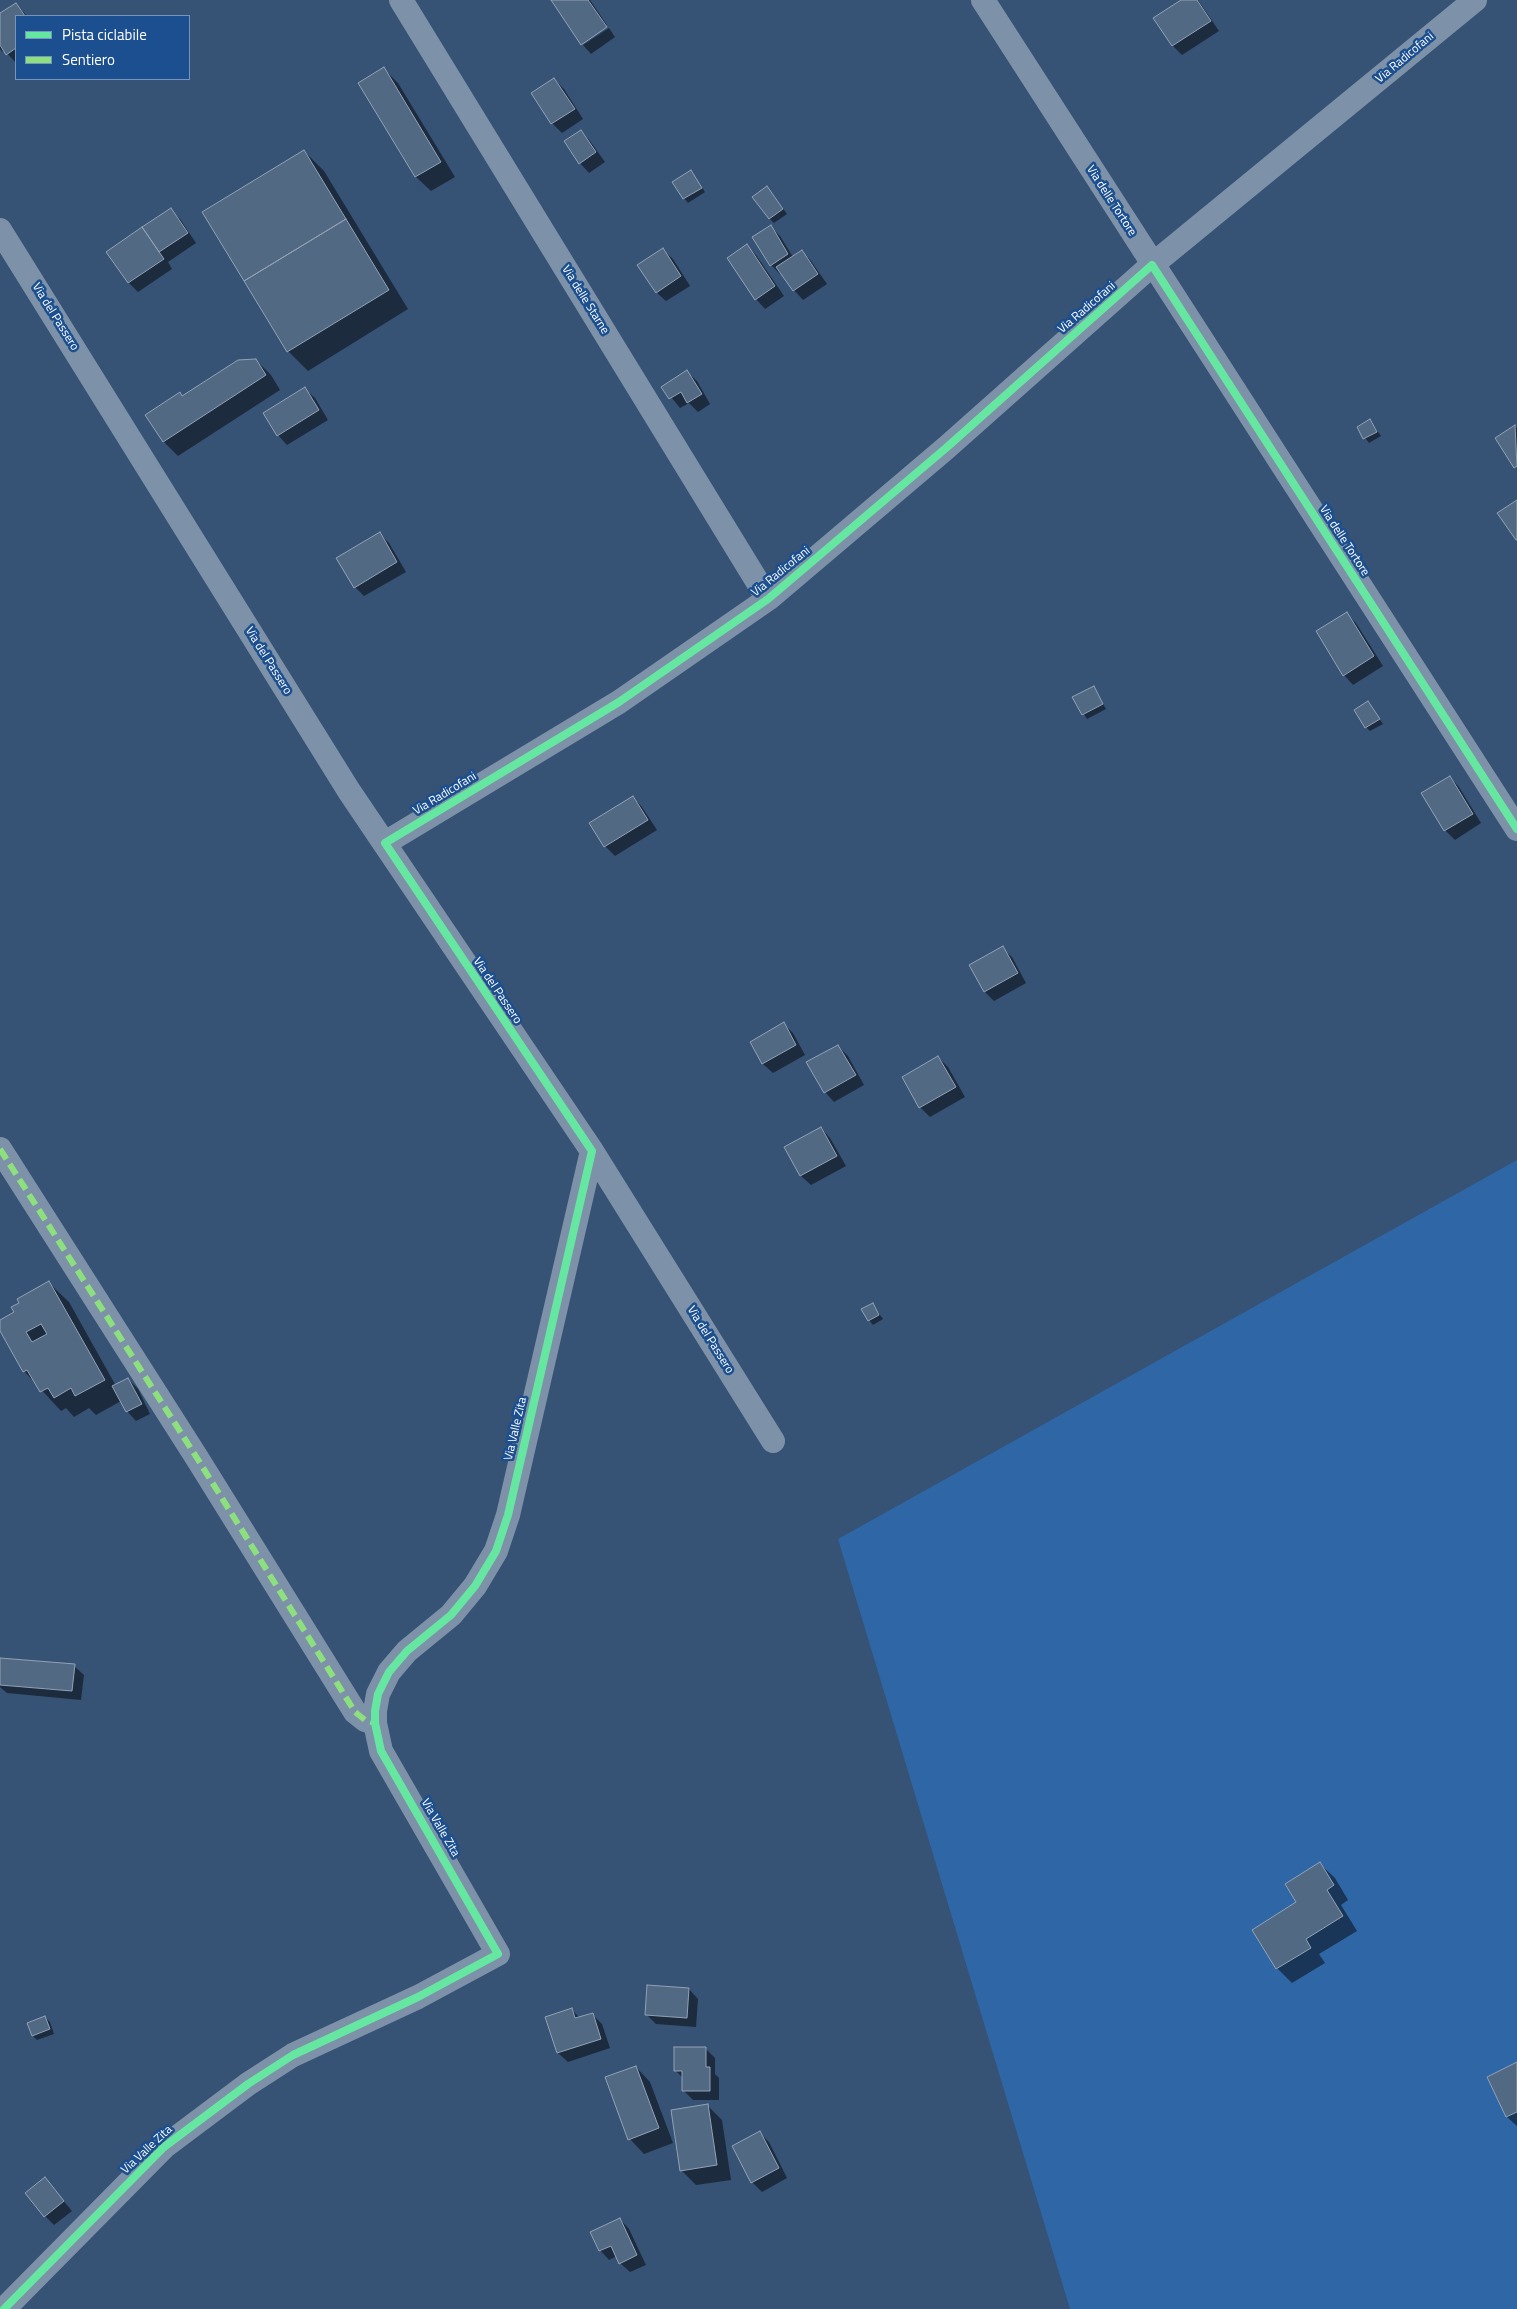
<!DOCTYPE html>
<style>
body{margin:0}
#map{position:relative;width:1517px;height:2309px;overflow:hidden;background:#365274;font-family:"Titillium Web",sans-serif}
canvas{display:block}
.legend{position:absolute;left:15px;top:15px;width:175px;height:65px;box-sizing:border-box;background:#1b4f8f;border:1px solid #7695bc;margin:0;padding:6px 9px;list-style:none;font-size:15px;color:#fff}
.legend li{display:flex;align-items:center;gap:10px;height:25px}
.legend b{width:25px;border:1px solid #7695bc}
</style>
<div id="map">
<canvas width="1517" height="2309"></canvas>
<ul class="legend">
<li><b style="height:6px;background:#66e7a1"></b>Pista ciclabile</li>
<li><b style="height:6px;background:#8de07e"></b>Sentiero</li>
</ul>
</div>
<script>
const ctx = document.querySelector('canvas').getContext('2d');
ctx.lineJoin = 'round';
function fill(path, color) {
  ctx.fillStyle = color;
  ctx.fill(path, 'evenodd');
}
function toPath(rows) {
  const path = new Path2D();
  for (const r of rows) {
    path.moveTo(r[0], r[1]);
    for (let i = 2; i < r.length; i += 2) path.lineTo(r[i], r[i + 1]);
  }
  return path;
}
function stroke(path, color, width, dash) {
  ctx.strokeStyle = color;
  ctx.lineWidth = width;
  ctx.lineCap = dash ? 'butt' : 'round';
  ctx.setLineDash(dash || []);
  ctx.stroke(path);
}
function label(font, color, halo, rows, align = 'center') {
  ctx.font = font + ' "Titillium Web",sans-serif';
  ctx.lineWidth = 5;
  ctx.setLineDash([]);
  ctx.textBaseline = 'middle';
  ctx.strokeStyle = halo;
  ctx.fillStyle = color;
  for (const [text, x, y, turn = 0] of rows) {
    ctx.save();
    ctx.translate(x, y);
    ctx.rotate((+turn || 0) * Math.PI / 180);
    ctx.textAlign = isNaN(turn) ? turn : align;
    if (halo) ctx.strokeText(text, 0, 0);
    ctx.fillText(text, 0, 0);
    ctx.restore();
  }
}
fill(toPath([
 [1517,1160,1517,2309,1070,2309,838,1539]
]), '#2f66a5');
fill(toPath([
 [552,0,590,0,607,25,582,43],
 [1183,0,1198,0,1219,31,1182,55,1173,46,1155,18],
 [16,4,27,16,16,16,16,63,5,51,3,52,0,49,0,14],
 [609,28,615,37,591,54,583,45],
 [383,68,398,83,455,177,431,191,416,177,360,83],
 [554,79,564,89,583,119,562,133,552,123,533,93],
 [581,131,590,141,605,162,589,173,580,163],
 [304,151,324,171,408,309,308,371,288,351],
 [691,172,705,192,688,203,684,198],
 [771,192,787,214,774,223,770,219],
 [171,210,180,219,196,243,168,262,172,269,138,292,129,283],
 [771,227,780,236,793,257,802,251,811,261,827,284,803,300,794,290,782,273,780,274,771,265],
 [747,246,756,255,784,296,765,309,756,299],
 [663,250,673,259,690,286,666,301,656,292],
 [256,360,271,375,280,390,178,456,164,442,147,416],
 [687,372,697,381,710,404,698,412,689,403,680,408,663,387],
 [305,389,315,398,328,420,287,445,278,435],
 [1370,421,1381,436,1369,443,1358,428],
 [1515,426,1517,428,1517,465,1515,468,1496,439],
 [380,534,389,543,406,572,364,596,355,587],
 [1347,614,1356,623,1383,666,1353,685,1344,675],
 [1093,688,1106,709,1087,719,1074,698],
 [1368,702,1383,724,1370,731,1366,727],
 [1450,777,1459,787,1481,823,1455,840,1445,830],
 [633,797,642,807,657,830,615,856,605,846,591,823],
 [1002,948,1012,957,1026,983,994,1001,985,992],
 [784,1024,793,1033,805,1055,773,1073,763,1064,751,1042],
 [838,1046,848,1056,864,1085,834,1102,825,1092],
 [938,1057,948,1067,965,1097,930,1117,920,1107,904,1078],
 [821,1128,830,1138,846,1166,811,1185,801,1176,786,1147],
 [49,1283,69,1302,116,1386,128,1379,138,1389,150,1414,136,1421,127,1411,121,1401,96,1415,89,1408,74,1417,66,1408,61,1411,24,1371,0,1328,0,1322,16,1312],
 [872,1304,883,1319,873,1325,869,1320],
 [0,1659,74,1666,84,1675,81,1700,7,1693,0,1687],
 [1320,1864,1335,1878,1348,1900,1341,1905,1357,1931,1319,1954,1325,1963,1292,1983,1277,1968,1254,1931,1298,1903],
 [689,1989,698,1999,696,2027,656,2024,646,2014],
 [572,2010,580,2018,592,2014,602,2024,610,2048,568,2062,558,2053],
 [45,2017,50,2022,54,2034,37,2040,33,2036],
 [706,2049,715,2058,715,2074,719,2078,719,2100,693,2100,684,2091,684,2079,675,2070],
 [1517,2064,1517,2126,1507,2117,1488,2077],
 [636,2067,650,2082,673,2143,644,2154,630,2139],
 [707,2105,722,2120,731,2180,696,2185,681,2170],
 [760,2133,769,2142,787,2178,762,2192,752,2182],
 [45,2179,72,2211,54,2225,45,2216],
 [620,2219,629,2229,646,2265,630,2272,620,2263,617,2256,609,2260,600,2250]
]), '#0007');
const building = toPath([
 [551,0,588,0,607,27,581,45,551,0],
 [1181,0,1197,0,1211,21,1172,46,1153,18,1181,0],
 [16,3,25,16,16,16,16,48,6,55,0,45,0,13,16,3],
 [384,67,441,162,415,177,358,83,384,67],
 [554,78,575,109,551,124,531,93,554,78],
 [581,130,596,152,579,164,564,141,581,130],
 [304,150,346,219,244,281,202,212,304,150],
 [691,170,702,188,683,199,672,182,691,170],
 [767,186,783,209,769,219,752,197,767,186],
 [171,208,188,233,159,252,142,227,171,208],
 [346,219,389,290,287,352,244,281,346,219],
 [771,225,788,254,770,266,752,237,771,225],
 [142,227,164,259,128,283,106,252,142,227],
 [747,244,775,286,755,300,727,258,747,244],
 [663,248,681,276,656,293,637,265,663,248],
 [802,250,818,274,793,291,776,267,802,250],
 [256,359,266,375,163,442,145,415,180,392,182,396,238,360,256,359],
 [687,370,702,394,687,403,681,392,669,399,661,387,687,370],
 [305,387,319,410,277,436,263,413,305,387],
 [1370,419,1377,432,1363,439,1357,427,1370,419],
 [1515,425,1517,466,1514,468,1495,438,1515,425],
 [1517,500,1517,540,1516,540,1497,513,1517,500],
 [380,532,397,562,354,588,336,558,380,532],
 [1347,612,1374,656,1343,676,1316,631,1347,612],
 [1094,686,1103,704,1082,715,1072,697,1094,686],
 [1368,701,1380,719,1365,728,1354,710,1368,701],
 [1450,776,1473,814,1444,831,1421,793,1450,776],
 [633,796,648,820,604,847,589,823,633,796],
 [1003,946,1018,973,984,992,969,965,1003,946],
 [784,1022,796,1045,762,1064,750,1042,784,1022],
 [838,1045,856,1075,824,1093,806,1062,838,1045],
 [938,1056,956,1087,919,1108,902,1077,938,1056],
 [821,1127,837,1156,800,1176,784,1147,821,1127],
 [49,1281,105,1380,75,1396,71,1388,54,1398,48,1388,40,1392,27,1370,23,1372,0,1331,0,1320,14,1312,11,1307,19,1303,17,1299,49,1281],
 [41,1324,47,1334,32,1342,26,1332,41,1324],
 [873,1303,879,1315,868,1321,861,1309,873,1303],
 [128,1378,142,1404,126,1412,112,1386,128,1378],
 [0,1658,75,1664,72,1691,0,1685,0,1658],
 [1320,1862,1334,1885,1327,1890,1343,1916,1306,1939,1311,1948,1276,1969,1252,1930,1296,1902,1285,1884,1320,1862],
 [647,1985,689,1988,687,2018,645,2015,647,1985],
 [572,2008,575,2018,593,2013,601,2039,557,2053,545,2017,572,2008],
 [45,2016,50,2029,32,2036,27,2023,45,2016],
 [674,2047,706,2047,706,2067,710,2067,710,2091,682,2091,682,2071,674,2071,674,2047],
 [1517,2062,1517,2112,1506,2117,1487,2077,1517,2062],
 [636,2066,659,2128,628,2140,605,2077,636,2066],
 [708,2104,717,2165,680,2171,671,2110,708,2104],
 [760,2131,779,2168,751,2183,732,2146,760,2131],
 [45,2177,64,2201,44,2217,25,2193,45,2177],
 [620,2218,637,2255,619,2264,611,2246,599,2251,590,2232,620,2218]
]);
fill(building, '#526984');
stroke(building, '#92a2b6', 1);
stroke(toPath([
 [401,0,768,599],
 [983,0,1517,829],
 [0,230,349,791,592,1151,773,1441],
 [385,843,619,702,768,599,946,448,1152,265,1475,0],
 [0,1149,197,1458,355,1712,365,1720,375,1723],
 [4,2309,164,2147,248,2084,293,2055,418,1997,498,1954,381,1751,375,1723,375,1711,378,1694,389,1672,407,1651,451,1615,475,1586,496,1551,508,1515,592,1151]
]), '#7d92a8', 24);
stroke(toPath([
 [0,1149,197,1458,355,1712,365,1720,375,1723]
]), '#8de07e', 6, [12, 6]);
stroke(toPath([
 [4,2309,164,2147,248,2084,293,2055,418,1997,498,1954,381,1751,375,1723,375,1711,378,1694,389,1672,407,1651,451,1615,475,1586,496,1551,508,1515,592,1151,385,843,619,702,768,599,946,448,1152,265,1517,829]
]), '#66e7a1', 8);
label('12px', '#fff', '#1b4f8f', [
 ["Via Radicofani",1405,58,-40],
 ["Via delle Tortore",1111,201,57],
 ["Via delle Starne",585,300,58],
 ["Via Radicofani",1087,308,-41],
 ["Via del Passero",55,317,58],
 ["Via delle Tortore",1344,541,57],
 ["Via Radicofani",781,572,-39],
 ["Via del Passero",268,661,58],
 ["Via Radicofani",445,794,-31],
 ["Via del Passero",497,991,56],
 ["Via del Passero",710,1340,58],
 ["Via Valle Zita",516,1429,-77],
 ["Via Valle Zita",440,1828,60],
 ["Via Valle Zita",147,2150,-43]
]);
</script>
